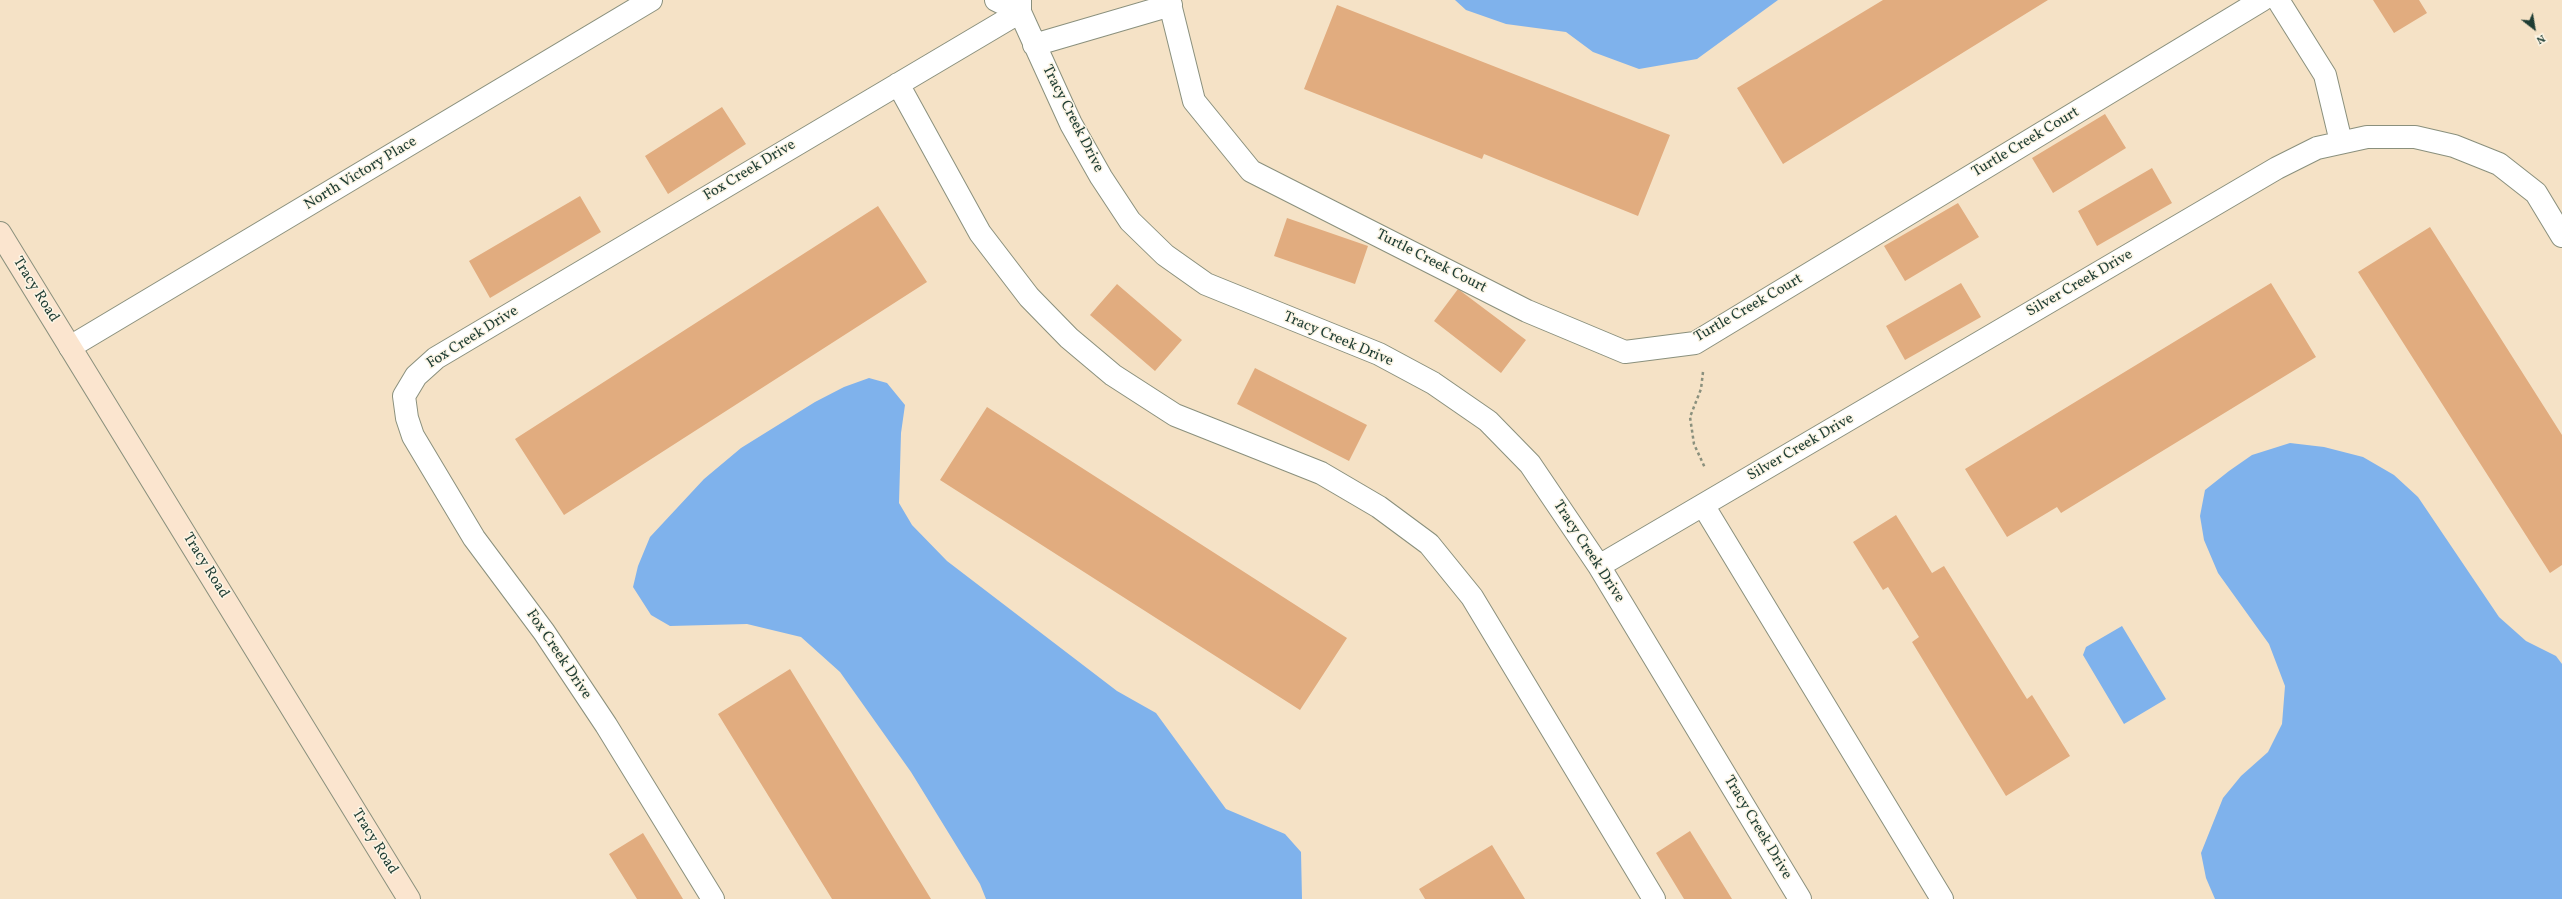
<!DOCTYPE html>
<style>
body{margin:0}
#map{position:relative;width:2562px;height:899px;overflow:hidden;background:#f5e2c6;font-family:Vollkorn,serif}
canvas{display:block}
.north{position:absolute;left:2514px;top:8px;width:40px;height:40px;-webkit-text-stroke:3px #fcf5e5;paint-order:stroke;rotate:149deg;font-size:11px;font-weight:700;line-height:16px;text-align:center;color:#1f3d34}
.north::after{content:'';display:block;margin:auto;width:14px;height:18px;background:#1f3d34;clip-path:polygon(50% 0,100% 100%,50% 72%,0 100%)}
</style>
<div id="map">
<canvas width="2562" height="899"></canvas>
<div class="north">N</div>
</div>
<script>
const ctx = document.querySelector('canvas').getContext('2d');
ctx.lineJoin = 'round';
function fill(path, color) {
  ctx.fillStyle = color;
  ctx.fill(path, 'evenodd');
}
function toPath(rows) {
  const path = new Path2D();
  for (const r of rows) {
    path.moveTo(r[0], r[1]);
    for (let i = 2; i < r.length; i += 2) path.lineTo(r[i], r[i + 1]);
  }
  return path;
}
function stroke(path, color, width, dash) {
  ctx.strokeStyle = color;
  ctx.lineWidth = width;
  ctx.lineCap = dash ? 'butt' : 'round';
  ctx.setLineDash(dash || []);
  ctx.stroke(path);
}
function label(font, color, halo, rows, align = 'center') {
  ctx.font = font + ' Vollkorn,serif';
  ctx.lineWidth = 3;
  ctx.setLineDash([]);
  ctx.textBaseline = 'middle';
  ctx.strokeStyle = halo;
  ctx.fillStyle = color;
  for (const [text, x, y, turn = 0] of rows) {
    ctx.save();
    ctx.translate(x, y);
    ctx.rotate((+turn || 0) * Math.PI / 180);
    ctx.textAlign = isNaN(turn) ? turn : align;
    if (halo) ctx.strokeText(text, 0, 0);
    ctx.fillText(text, 0, 0);
    ctx.restore();
  }
}
fill(toPath([
 [1455,0,1778,0,1697,59,1639,69,1593,52,1566,32,1506,24,1466,10],
 [869,378,887,383,905,405,901,433,899,503,912,525,947,561,1117,691,1156,713,1226,809,1285,834,1301,852,1302,899,986,899,980,884,911,772,840,672,801,637,747,624,670,626,651,615,633,587,638,566,650,537,704,479,741,448,815,402,844,387],
 [2290,443,2324,447,2363,457,2394,475,2418,497,2499,617,2526,641,2556,656,2562,664,2562,899,2215,899,2206,878,2201,853,2223,798,2241,776,2268,752,2282,724,2285,686,2269,644,2218,573,2204,540,2200,516,2205,490,2229,471,2252,455],
 [2122,626,2166,699,2124,724,2083,655,2086,647]
]), '#7fb2ec');
fill(toPath([
 [1883,0,2048,0,1783,164,1737,88],
 [2373,0,2419,0,2427,13,2394,33],
 [1337,5,1670,135,1638,216,1484,154,1482,159,1304,89],
 [722,107,746,144,668,194,645,156],
 [2105,114,2126,148,2053,193,2032,158],
 [2152,168,2172,203,2097,246,2078,211],
 [580,196,601,232,490,298,469,261],
 [1958,203,1979,237,1905,281,1884,246],
 [878,206,927,282,564,515,515,439],
 [1287,218,1368,246,1355,284,1274,256],
 [2430,227,2562,435,2562,565,2550,573,2358,272],
 [1961,283,1981,317,1905,360,1886,326],
 [2271,283,2316,357,2061,513,2057,507,2007,537,1965,469],
 [1117,284,1182,340,1155,371,1090,315],
 [1458,289,1526,340,1501,373,1434,321],
 [1255,368,1367,425,1349,461,1237,404],
 [987,407,1347,638,1300,710,940,480],
 [1896,515,1932,573,1944,566,2027,699,2032,695,2070,756,2006,796,1912,642,1919,637,1888,587,1883,590,1853,542],
 [790,669,931,899,832,899,718,714],
 [1690,831,1732,899,1684,899,1656,853],
 [643,833,683,899,637,899,609,854],
 [1492,845,1525,899,1425,899,1419,889]
]), '#e1ac7f');
const street = toPath([
 [996,0,1020,12],
 [1020,0,1020,12,1071,124,1101,177,1130,221,1165,255,1206,284,1379,354,1433,383,1488,421,1530,464,1599,566,1800,899],
 [1169,0,1194,101,1251,171,1527,311,1625,352,1695,343,2262,0],
 [2278,0,2325,75,2341,142],
 [1034,45,1171,5],
 [898,84,980,233,1029,297,1069,338,1113,375,1175,415,1321,473,1379,507,1429,544,1472,597,1654,899],
 [70,347,651,0],
 [1703,505,1942,899],
 [1599,566,2277,168,2317,148,2367,137,2415,137,2454,146,2499,164,2536,193,2562,236],
 [713,899,606,725,544,632,474,538,413,436,407,418,404,396,416,376,436,358,1020,12]
]);
const secondary = toPath([
 [0,233,409,899]
]);
stroke(street, '#8a907d', 24);
stroke(secondary, '#8a907d', 24);
stroke(toPath([
 [1703,372,1701,389,1690,417,1694,444,1705,468]
]), '#8a907d', 2.5, [3, 3]);
stroke(street, '#fff', 22);
stroke(secondary, '#fbe5cf', 22);
label('15px', '#1f3d34', '#fcf5e5', [
 ["Tracy Creek Drive",1072,119,63],
 ["Turtle Creek Court",2026,143,-31],
 ["Fox Creek Drive",750,171,-31],
 ["North Victory Place",361,174,-31],
 ["Turtle Creek Court",1431,262,27],
 ["Silver Creek Drive",2080,284,-30],
 ["Tracy Road",35,290,58],
 ["Turtle Creek Court",1749,309,-30],
 ["Fox Creek Drive",473,338,-32],
 ["Tracy Creek Drive",1338,340,23],
 ["Silver Creek Drive",1801,448,-30],
 ["Tracy Creek Drive",1588,552,57],
 ["Tracy Road",205,566,58],
 ["Fox Creek Drive",558,655,56],
 ["Tracy Creek Drive",1757,828,59],
 ["Tracy Road",374,842,58]
]);
</script>
